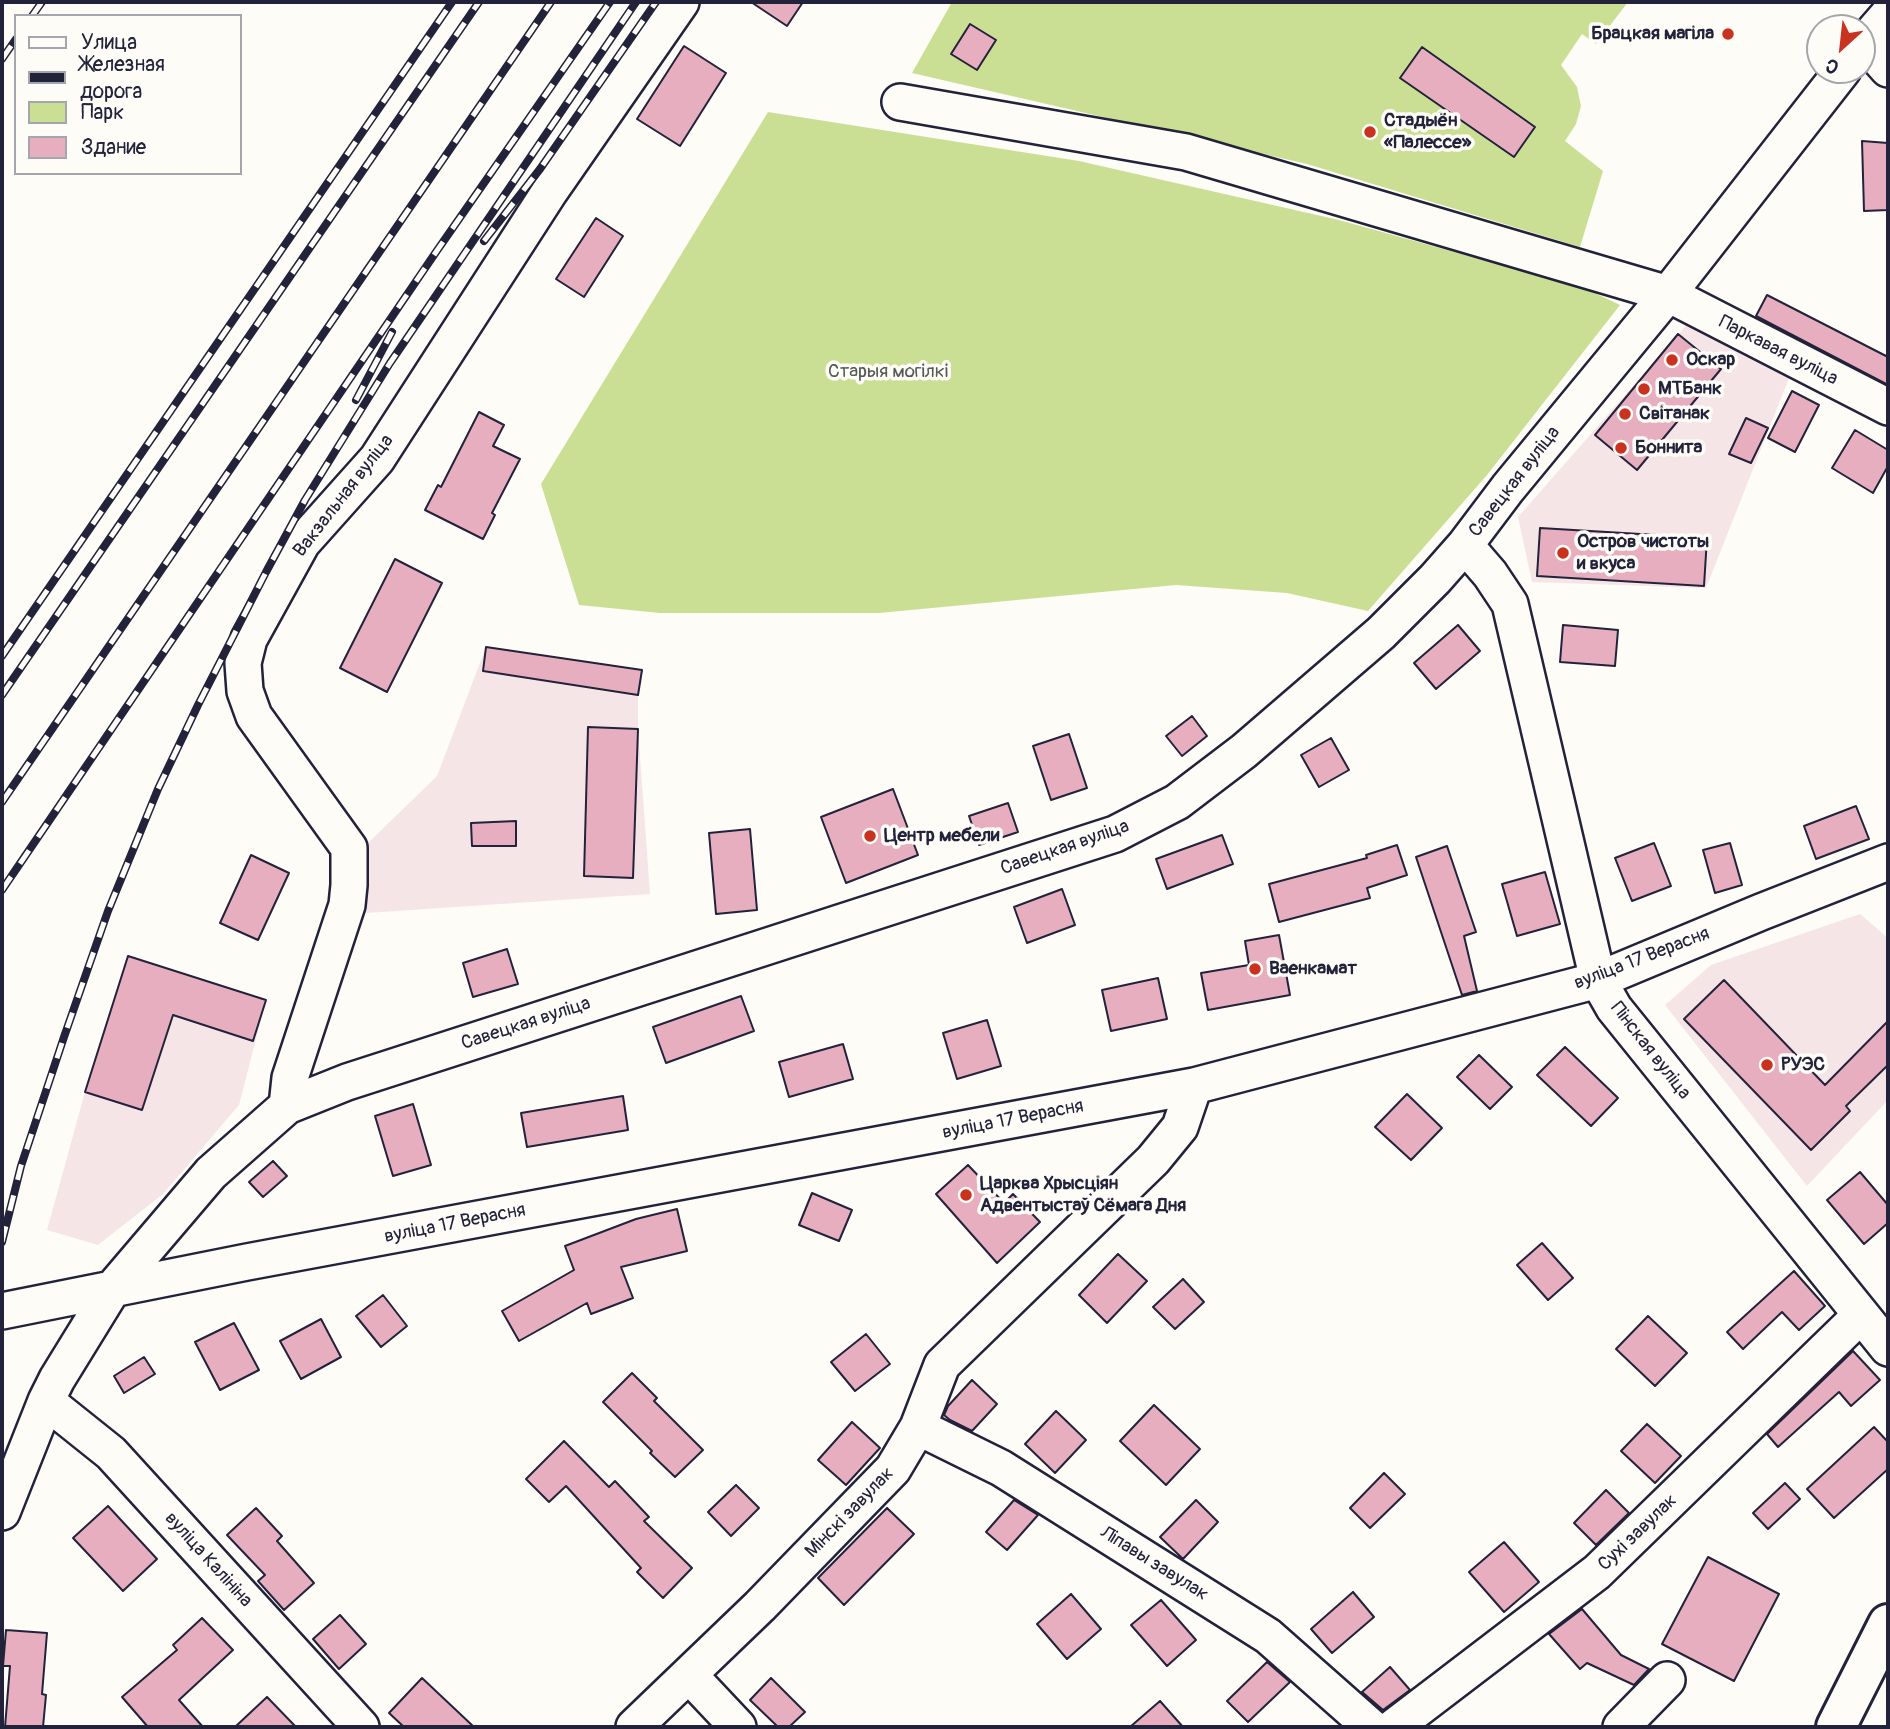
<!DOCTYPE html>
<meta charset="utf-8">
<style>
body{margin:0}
#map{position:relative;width:1890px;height:1729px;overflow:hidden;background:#fdfcf7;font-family:Pangolin,sans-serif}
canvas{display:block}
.frame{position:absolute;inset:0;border:4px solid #22223b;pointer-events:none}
.legend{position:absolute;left:14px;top:14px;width:228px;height:161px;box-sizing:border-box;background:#fdfcf7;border:2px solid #a5a5ac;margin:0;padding:9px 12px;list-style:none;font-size:21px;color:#22223b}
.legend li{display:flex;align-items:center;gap:14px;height:35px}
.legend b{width:35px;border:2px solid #a5a5ac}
.north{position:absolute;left:1806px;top:14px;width:70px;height:70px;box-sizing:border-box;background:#fdfcf7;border:2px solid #a5a5ac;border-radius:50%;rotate:207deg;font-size:19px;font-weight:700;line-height:28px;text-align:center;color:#22223b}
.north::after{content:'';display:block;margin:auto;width:24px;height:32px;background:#c8321e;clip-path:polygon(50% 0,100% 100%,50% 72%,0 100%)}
</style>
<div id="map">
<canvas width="1890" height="1729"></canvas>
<div class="frame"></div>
<ul class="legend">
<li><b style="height:9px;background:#fdfcf7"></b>Улица</li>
<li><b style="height:9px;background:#22223b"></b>Железная дорога</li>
<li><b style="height:19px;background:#cadf94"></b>Парк</li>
<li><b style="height:19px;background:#e7aebf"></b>Здание</li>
</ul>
<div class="north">С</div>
</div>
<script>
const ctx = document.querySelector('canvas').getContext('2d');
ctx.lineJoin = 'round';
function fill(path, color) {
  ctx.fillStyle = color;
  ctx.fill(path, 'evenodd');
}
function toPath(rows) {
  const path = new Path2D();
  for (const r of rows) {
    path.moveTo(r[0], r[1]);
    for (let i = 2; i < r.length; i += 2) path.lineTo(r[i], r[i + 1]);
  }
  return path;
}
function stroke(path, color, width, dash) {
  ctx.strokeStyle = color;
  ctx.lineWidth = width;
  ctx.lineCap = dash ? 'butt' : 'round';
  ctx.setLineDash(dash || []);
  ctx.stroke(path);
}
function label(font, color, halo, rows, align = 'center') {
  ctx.font = font + ' Pangolin,sans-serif';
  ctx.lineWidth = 7;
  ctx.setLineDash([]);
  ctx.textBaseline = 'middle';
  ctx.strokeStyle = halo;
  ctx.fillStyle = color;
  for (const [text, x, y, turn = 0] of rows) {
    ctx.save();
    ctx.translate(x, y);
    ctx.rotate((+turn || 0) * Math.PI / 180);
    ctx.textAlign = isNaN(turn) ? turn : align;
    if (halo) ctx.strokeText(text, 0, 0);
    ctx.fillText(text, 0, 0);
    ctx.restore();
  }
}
fill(toPath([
 [1690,321,1791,373,1706,588,1532,582,1518,517],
 [486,647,642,670,638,695,638,729,650,894,366,913,368,843,437,776],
 [1860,914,1888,938,1888,1100,1807,1186,1665,1005,1711,965],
 [128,956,266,1000,239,1105,163,1194,98,1245,47,1230,85,1092]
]), '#f6e5e6');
fill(toPath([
 [952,2,1628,2,1596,44,1582,34,1561,65,1577,87,1581,106,1576,124,1565,141,1603,171,1580,247,1307,164,912,73],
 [768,112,1079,161,1339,220,1584,288,1620,305,1487,475,1368,611,1287,593,1176,585,879,613,660,613,579,605,541,484]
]), '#cadf94');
const building = toPath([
 [751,2,803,2,787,26,751,2],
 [970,24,996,40,977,70,951,54,970,24],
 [684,46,726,73,680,146,637,119,684,46],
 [1422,47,1535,127,1514,157,1400,78,1422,47],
 [1862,141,1888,143,1888,210,1864,211,1862,141],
 [596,218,623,236,584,297,556,279,596,218],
 [1767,295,1888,357,1888,385,1756,316,1767,295],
 [1678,334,1721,369,1637,470,1595,435,1678,334],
 [1792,391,1819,405,1795,452,1768,438,1792,391],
 [479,412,504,425,493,446,520,459,492,513,495,515,483,539,425,510,438,485,441,487,479,412],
 [1746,418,1768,428,1751,463,1729,454,1746,418],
 [1855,430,1888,450,1888,466,1873,493,1832,468,1855,430],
 [1540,528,1707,538,1704,586,1537,576,1540,528],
 [395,559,442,583,387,692,340,668,395,559],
 [1458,625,1480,651,1436,689,1414,663,1458,625],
 [1563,625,1618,630,1615,666,1560,662,1563,625],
 [486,647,642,670,638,695,483,671,486,647],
 [1192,716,1207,736,1182,756,1166,736,1192,716],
 [588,727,638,729,633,878,584,876,588,727],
 [1069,734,1087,788,1051,800,1033,746,1069,734],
 [1331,738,1349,770,1319,787,1301,755,1331,738],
 [893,789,918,855,846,883,821,817,893,789],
 [1008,803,1018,832,979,845,969,816,1008,803],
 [1856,806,1869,839,1816,859,1804,826,1856,806],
 [516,821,516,846,472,846,471,823,516,821],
 [750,829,757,910,716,914,709,833,750,829],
 [1222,835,1233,864,1167,889,1156,859,1222,835],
 [1654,843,1671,886,1632,901,1615,858,1654,843],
 [1730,843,1742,885,1715,893,1703,850,1730,843],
 [1397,845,1407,875,1367,888,1370,898,1279,922,1269,884,1367,858,1366,855,1397,845],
 [1447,846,1476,932,1464,936,1477,991,1462,995,1416,857,1447,846],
 [251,855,289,873,258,940,220,923,251,855],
 [1545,872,1560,924,1517,936,1502,884,1545,872],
 [1062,889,1075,925,1027,943,1014,907,1062,889],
 [1279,935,1290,995,1208,1010,1201,973,1249,965,1245,941,1279,935],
 [507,949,518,984,473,997,463,963,507,949],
 [128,956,266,1000,253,1041,173,1015,142,1110,85,1092,128,956],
 [1158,978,1167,1019,1111,1031,1102,990,1158,978],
 [1724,980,1825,1085,1888,1021,1888,1065,1846,1106,1850,1111,1811,1150,1684,1019,1724,980],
 [741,996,754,1031,666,1063,653,1027,741,996],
 [987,1020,1001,1066,957,1079,943,1033,987,1020],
 [843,1044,853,1079,789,1097,779,1062,843,1044],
 [1565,1047,1618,1098,1591,1126,1537,1075,1565,1047],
 [1479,1055,1512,1087,1490,1109,1457,1077,1479,1055],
 [1407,1094,1442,1128,1411,1160,1375,1127,1407,1094],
 [623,1096,628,1130,527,1147,521,1113,623,1096],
 [413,1104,431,1165,393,1176,375,1116,413,1104],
 [273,1161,287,1176,263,1197,249,1182,273,1161],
 [968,1165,1004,1203,1013,1194,1040,1222,997,1263,936,1194,968,1165],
 [1860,1172,1888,1205,1888,1223,1864,1244,1827,1200,1860,1172],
 [812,1193,852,1210,839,1241,799,1225,812,1193],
 [677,1209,687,1251,621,1267,633,1298,591,1314,587,1303,519,1341,502,1311,574,1270,565,1246,636,1219,677,1209],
 [1542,1243,1573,1278,1548,1300,1517,1265,1542,1243],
 [1118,1254,1147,1281,1107,1323,1079,1295,1118,1254],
 [1794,1271,1825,1306,1799,1330,1782,1312,1743,1349,1727,1332,1794,1271],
 [1183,1279,1204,1302,1175,1329,1153,1307,1183,1279],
 [383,1295,407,1326,381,1347,356,1316,383,1295],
 [1648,1316,1687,1353,1655,1386,1616,1349,1648,1316],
 [321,1319,341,1357,301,1379,280,1341,321,1319],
 [234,1323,259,1370,220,1390,195,1342,234,1323],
 [866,1334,890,1364,855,1391,831,1362,866,1334],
 [1853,1351,1880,1380,1851,1406,1839,1392,1778,1447,1767,1434,1853,1351],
 [144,1357,155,1374,124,1393,114,1376,144,1357],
 [632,1373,657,1398,654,1401,703,1450,675,1477,650,1453,652,1451,603,1402,632,1373],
 [972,1380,997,1404,972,1431,950,1420,944,1415,948,1406,972,1380],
 [1154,1405,1200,1449,1166,1485,1120,1441,1154,1405],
 [1056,1411,1086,1440,1055,1473,1025,1444,1056,1411],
 [852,1422,880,1448,846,1485,818,1460,852,1422],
 [1647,1424,1681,1456,1655,1483,1621,1451,1647,1424],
 [1874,1427,1888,1442,1888,1469,1834,1518,1807,1489,1874,1427],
 [564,1441,609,1487,615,1481,649,1517,644,1521,692,1568,663,1598,637,1572,641,1568,566,1486,549,1502,526,1479,564,1441],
 [1384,1473,1405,1494,1370,1528,1350,1508,1384,1473],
 [1785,1483,1800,1499,1768,1529,1753,1513,1785,1483],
 [736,1485,759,1508,731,1536,708,1512,736,1485],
 [1606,1490,1629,1513,1596,1545,1574,1523,1606,1490],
 [1014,1500,1038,1515,1007,1550,986,1532,1014,1500],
 [1196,1500,1218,1522,1183,1559,1160,1537,1196,1500],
 [108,1506,157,1559,123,1591,73,1538,108,1506],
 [256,1508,282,1536,277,1541,314,1583,284,1610,258,1581,265,1575,227,1535,256,1508],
 [887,1508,914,1534,844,1605,818,1578,887,1508],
 [1504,1542,1539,1582,1504,1612,1469,1572,1504,1542],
 [1708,1557,1779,1594,1734,1681,1662,1644,1708,1557],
 [1353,1592,1374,1617,1332,1653,1311,1629,1353,1592],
 [1071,1594,1101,1629,1067,1659,1037,1624,1071,1594],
 [1161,1600,1196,1640,1167,1666,1131,1625,1161,1600],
 [1582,1609,1621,1655,1649,1669,1634,1685,1587,1663,1580,1669,1549,1634,1582,1609],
 [340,1615,366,1644,339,1669,313,1639,340,1615],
 [202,1618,233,1650,179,1700,203,1727,148,1727,122,1697,177,1650,173,1645,202,1618],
 [6,1630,47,1633,42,1694,46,1695,43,1727,5,1727,10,1666,3,1666,6,1630],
 [1267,1662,1290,1682,1248,1722,1227,1701,1267,1662],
 [1390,1667,1410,1690,1383,1710,1362,1692,1390,1667],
 [422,1678,474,1727,404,1727,389,1713,422,1678],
 [771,1678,805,1712,789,1727,778,1727,750,1700,771,1678],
 [267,1697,296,1727,235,1727,267,1697],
 [1160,1701,1183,1727,1130,1727,1160,1701]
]);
fill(building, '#e7aebf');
stroke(building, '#22223b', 2);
const minor = toPath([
 [1864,42,1888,69],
 [1862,45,1888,15],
 [900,102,1186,152,1668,294,1888,407],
 [1465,545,1490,574,1510,604,1598,980,1614,1008,1888,1348],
 [287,1106,290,1078,347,905,349,885,349,848,254,716,245,691,243,663,249,639,302,543,377,459,550,191,681,2],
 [2,1311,247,1262,1194,1086,1598,980,1761,912,1888,862],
 [46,1401,111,1453,361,1727],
 [918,1427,1001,1468,1268,1636,1371,1727],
 [2,1512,46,1401,57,1379,113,1288,211,1173,287,1106,347,1082,1115,834,1177,802,1244,751,1381,633,1435,579,1465,545,1508,488,1668,294,1843,70],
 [689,1675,738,1727],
 [634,1727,760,1606,893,1469,918,1427,942,1365,1153,1160,1180,1127,1194,1086],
 [1394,1727,1597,1572,1861,1315],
 [1621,1727,1667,1680]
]);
const major = toPath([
 [1836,1727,1888,1624]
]);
stroke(minor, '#22223b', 40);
stroke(major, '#22223b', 44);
stroke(minor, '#fdfcf7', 35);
stroke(major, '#fdfcf7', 38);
const rail = toPath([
 [32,16,42,2],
 [2,59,16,39],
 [484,241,540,169,656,2],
 [356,400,392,332],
 [2,656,452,2],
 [2,695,479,2],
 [2,802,551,2],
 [2,890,436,252,610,2],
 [2,1242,21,1166,64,1037,108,911,158,789,198,705,266,572,305,500,390,363,636,2]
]);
stroke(rail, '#22223b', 8);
stroke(rail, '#fdfcf7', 5, [16]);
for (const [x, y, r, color] of [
 [1728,34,7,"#c8321e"],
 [1370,132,7,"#c8321e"],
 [1672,360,7,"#c8321e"],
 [1644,389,7,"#c8321e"],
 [1625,414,7,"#c8321e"],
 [1621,448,7,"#c8321e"],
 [1563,553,7,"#c8321e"],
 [870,836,7,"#c8321e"],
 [1255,969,7,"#c8321e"],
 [1767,1065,7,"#c8321e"],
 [966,1195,7,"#c8321e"]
]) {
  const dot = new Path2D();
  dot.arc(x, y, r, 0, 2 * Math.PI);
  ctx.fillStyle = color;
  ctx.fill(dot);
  stroke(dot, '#fdfcf7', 2.5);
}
label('bold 19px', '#22223b', '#fdfcf7', [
 ["Брацкая магіла",1714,34,"right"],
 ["Стадыён",1384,121],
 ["«Палессе»",1384,143],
 ["Оскар",1686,360],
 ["МТБанк",1658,389],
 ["Світанак",1639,414],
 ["Боннита",1635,448],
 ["Остров чистоты",1577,542],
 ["и вкуса",1577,564],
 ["Центр мебели",884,836],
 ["Ваенкамат",1269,969],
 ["РУЭС",1781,1065],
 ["Царква Хрысціян",980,1184],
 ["Адвентыстаў Сёмага Дня",980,1206]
], 'left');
label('19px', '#22223b', '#fdfcf7', [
 ["Паркавая вуліца",1778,351,27],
 ["Савецкая вуліца",1515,482,-52],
 ["Вакзальная вуліца",344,496,-52],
 ["Савецкая вуліца",1065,848,-19],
 ["вуліца 17 Верасня",1642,959,-21],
 ["Савецкая вуліца",526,1024,-18],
 ["Пінская вуліца",1650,1051,52],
 ["вуліца 17 Верасня",1013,1120,-11],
 ["вуліца 17 Верасня",455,1224,-11],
 ["Мінскі завулак",850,1513,-46],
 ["Сухі завулак",1638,1533,-44],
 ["вуліца Калініна",208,1560,48],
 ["Ліпавы завулак",1154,1564,32]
]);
label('19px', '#545b56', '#fdfcf7', [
 ["Старыя могілкі",888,372]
]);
</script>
